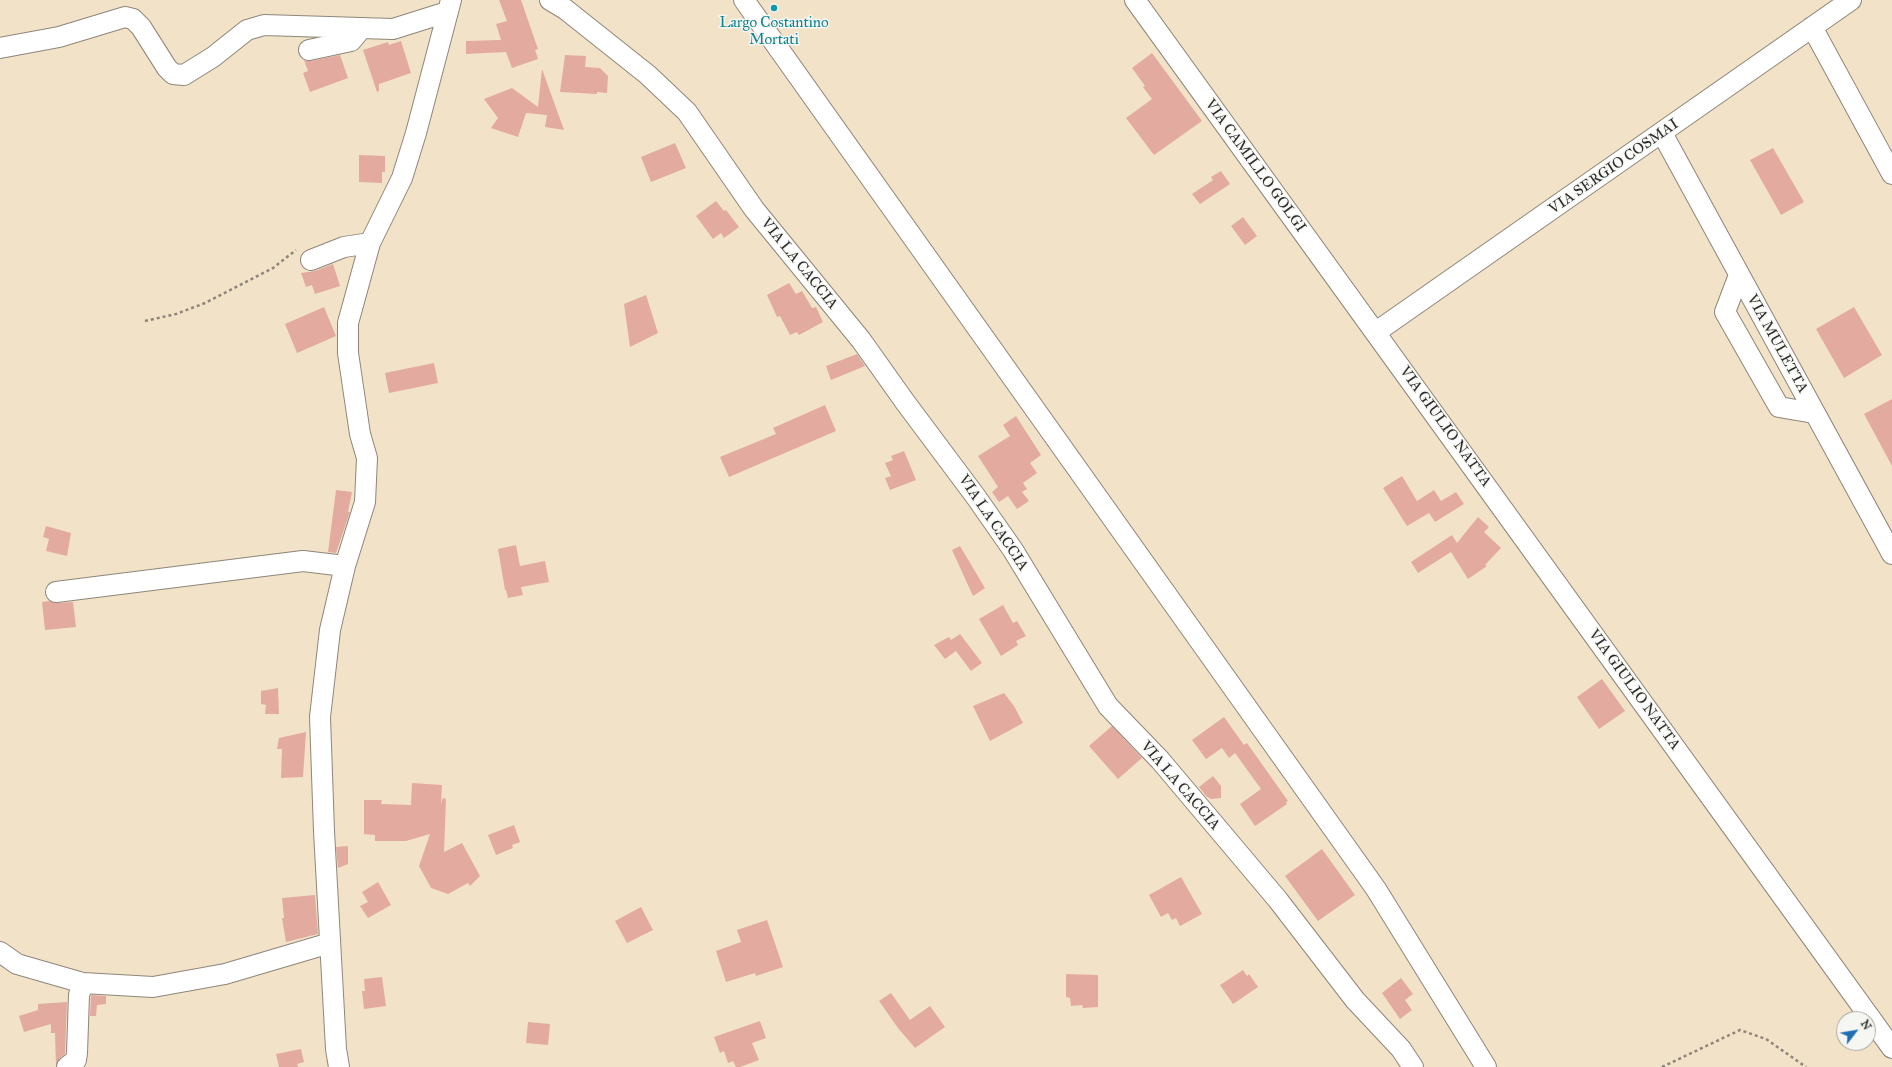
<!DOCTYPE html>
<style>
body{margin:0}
#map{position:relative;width:1892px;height:1067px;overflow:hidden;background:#f2e2c8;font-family:"IM FELL Great Primer",serif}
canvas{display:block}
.north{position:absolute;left:1836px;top:1011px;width:40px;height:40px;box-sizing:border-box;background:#f6f6f2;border:1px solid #a5a5a2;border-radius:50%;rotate:59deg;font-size:11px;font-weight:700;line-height:16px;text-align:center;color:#2b2b2b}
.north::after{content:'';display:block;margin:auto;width:14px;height:18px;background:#1f6fb2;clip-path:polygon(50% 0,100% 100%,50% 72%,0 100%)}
</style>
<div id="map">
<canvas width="1892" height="1067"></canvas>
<div class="north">N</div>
</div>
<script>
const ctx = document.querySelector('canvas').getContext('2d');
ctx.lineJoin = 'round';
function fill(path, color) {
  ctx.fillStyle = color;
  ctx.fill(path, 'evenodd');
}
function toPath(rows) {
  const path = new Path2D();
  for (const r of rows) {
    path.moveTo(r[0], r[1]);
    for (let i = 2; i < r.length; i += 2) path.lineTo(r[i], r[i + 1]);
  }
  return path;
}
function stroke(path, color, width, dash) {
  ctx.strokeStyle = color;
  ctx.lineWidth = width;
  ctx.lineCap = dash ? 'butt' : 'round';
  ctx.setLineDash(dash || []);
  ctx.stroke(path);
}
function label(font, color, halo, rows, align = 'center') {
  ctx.font = font + ' "IM FELL Great Primer",serif';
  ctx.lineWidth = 3;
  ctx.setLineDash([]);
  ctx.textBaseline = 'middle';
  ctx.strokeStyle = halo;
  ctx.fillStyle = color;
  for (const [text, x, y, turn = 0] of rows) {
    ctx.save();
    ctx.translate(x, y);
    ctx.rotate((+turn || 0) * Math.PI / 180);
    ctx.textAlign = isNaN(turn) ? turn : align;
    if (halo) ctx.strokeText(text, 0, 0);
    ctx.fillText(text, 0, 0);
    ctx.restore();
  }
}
fill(toPath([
 [499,0,521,0,538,49,535,50,538,59,512,68,506,52,466,54,466,41,501,40,496,24,507,21],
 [401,41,411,73,379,84,379,91,377,92,363,50,388,42,389,45],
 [1152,53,1202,121,1154,155,1126,118,1152,99,1143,87,1145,86,1132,68],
 [340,55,348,78,310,92,303,73,308,71,304,60,311,61],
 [565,55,586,56,585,67,600,68,608,76,607,93,597,92,597,94,560,92],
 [542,69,564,130,545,127,547,115,526,113,518,137,491,128,498,118,484,99,512,88,538,107],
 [675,143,686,168,651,182,641,157],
 [1773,148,1804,202,1781,215,1750,160],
 [359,155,385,156,385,172,382,172,382,183,359,182],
 [1221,171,1230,184,1200,204,1192,194,1213,180,1211,177],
 [716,201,724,211,726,210,739,227,724,238,721,233,713,239,696,216],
 [1243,217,1257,236,1245,245,1231,226],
 [333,264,340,286,315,294,312,285,306,287,301,273,315,271],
 [789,283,796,294,802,291,812,308,816,307,823,322,799,335,797,332,790,335,780,316,777,317,767,295],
 [646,295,658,333,630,347,624,304],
 [324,307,336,336,297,353,285,324],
 [1854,307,1882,355,1844,378,1816,329],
 [857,354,865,366,831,380,826,366],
 [434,363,438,383,389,393,385,373],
 [1892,399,1892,466,1864,414],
 [825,405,836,431,729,477,720,457,776,434,773,428],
 [1016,416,1041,455,1030,463,1037,473,1023,483,1027,489,1022,492,1029,501,1017,509,1008,496,999,502,992,492,998,487,978,456,1010,436,1003,425],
 [904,451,916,480,890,490,885,478,891,476,885,463,893,460,891,456],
 [1402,476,1417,501,1434,490,1441,501,1456,492,1464,504,1435,522,1429,513,1407,526,1383,488],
 [336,490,352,492,348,512,350,512,336,553,328,552],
 [1478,517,1489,527,1484,532,1501,548,1485,565,1487,566,1468,579,1451,552,1418,573,1411,562,1452,535,1457,543],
 [46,526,71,533,67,556,46,551,49,539,43,537],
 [516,545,520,566,545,561,549,582,521,587,523,595,508,598,506,590,505,590,498,549],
 [960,546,985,588,973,596,952,550],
 [50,601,57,603,73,602,76,627,45,630,42,602],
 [1003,605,1013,623,1017,621,1026,636,1016,641,1018,645,1001,656,979,619],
 [960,634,982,663,971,671,956,651,945,659,934,645,949,637,951,640],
 [1602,679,1625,711,1599,729,1577,697],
 [278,688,279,714,265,714,266,705,261,704,261,691],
 [1004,693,1014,706,1023,723,990,741,973,706],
 [1224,717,1244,745,1247,743,1288,801,1286,802,1287,804,1255,826,1240,804,1261,789,1235,753,1229,758,1222,748,1206,759,1192,740],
 [1112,726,1142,758,1118,779,1089,746],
 [306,732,303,777,281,778,282,749,277,749,279,738],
 [1213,776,1221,786,1221,798,1211,799,1206,796,1199,787],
 [412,783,442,785,441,804,443,798,446,799,444,852,462,843,480,876,470,886,468,883,448,894,431,888,419,866,430,834,406,841,375,841,375,835,364,834,364,800,382,800,381,804,411,805],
 [514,825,520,842,512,845,513,848,496,855,488,835],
 [348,846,348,864,338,868,336,847],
 [1322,849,1355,895,1318,921,1285,876],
 [1181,877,1202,914,1180,926,1176,918,1172,920,1168,913,1161,917,1149,895],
 [378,882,391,905,368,918,360,906,368,902,362,892],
 [315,895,318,934,286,942,282,918,284,918,282,898],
 [641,907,653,930,627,943,615,921],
 [767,920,783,967,756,976,755,973,726,982,716,951,741,942,737,930],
 [1243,970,1247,976,1249,974,1258,987,1233,1004,1220,985],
 [1066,974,1098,975,1098,1007,1083,1008,1082,1005,1071,1006,1070,998,1066,997],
 [382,977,386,1006,364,1009,362,991,365,991,364,979],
 [1401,978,1413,994,1405,1000,1412,1010,1400,1019,1382,993],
 [891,993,910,1020,930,1006,945,1027,915,1048,898,1028,879,1001],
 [91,995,106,996,106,1004,97,1005,96,1016,90,1016],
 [67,1002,65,1054,60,1058,56,1065,55,1033,51,1033,51,1024,24,1032,19,1016,38,1010,38,1004],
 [760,1021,766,1038,752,1043,759,1060,740,1067,736,1067,733,1061,728,1063,724,1051,720,1053,714,1037],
 [528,1022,550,1024,548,1045,526,1043],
 [301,1049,304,1062,297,1064,298,1067,279,1067,276,1054]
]), '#e3aba0');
const minor = toPath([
 [550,0,565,9,648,75,687,112,754,209,861,340,905,402,976,497,1013,550,1108,706,1160,760,1278,900,1355,1000,1401,1049,1413,1067],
 [744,0,1376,889,1486,1067],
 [1135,0,1892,1048],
 [1812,27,1892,174],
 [0,48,59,37,125,17,133,19,141,27,167,68,173,74,184,75,213,57,247,30,264,25,393,29,447,12],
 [309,50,351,41,361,29],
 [1662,133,1892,554],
 [311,260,344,247,370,243],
 [1739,275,1725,312,1779,407,1814,413],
 [1376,332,1851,0],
 [56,592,303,561,345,566],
 [0,952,17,964,83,983,153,987,225,974,330,943],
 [67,1067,76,1060,77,1053,79,995,83,983],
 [339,1067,336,1049,324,831,320,717,330,630,345,566,365,502,367,458,360,434,348,353,348,323,370,243,402,178,416,133,451,0]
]);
stroke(minor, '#8e867a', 22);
stroke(toPath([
 [145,321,176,314,205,303,273,268,296,250],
 [1662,1067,1740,1030,1766,1039,1806,1067]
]), '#8e867a', 2.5, [3, 3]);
stroke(minor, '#fff', 20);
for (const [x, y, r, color] of [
 [774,8,4,"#0f9aa8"]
]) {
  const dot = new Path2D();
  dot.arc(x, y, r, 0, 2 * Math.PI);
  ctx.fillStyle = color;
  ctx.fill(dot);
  stroke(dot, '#f6f6f2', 1.5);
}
label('15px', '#0d838f', '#f6f6f2', [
 ["Largo Costantino",774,23],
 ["Mortati",774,40]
]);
label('15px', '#2b2b2b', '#f6f6f2', [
 ["VIA CAMILLO GOLGI",1255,166,54],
 ["VIA SERGIO COSMAI",1614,167,-35],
 ["VIA LA CACCIA",799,264,51],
 ["VIA MULETTA",1777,344,61],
 ["VIA GIULIO NATTA",1445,427,54],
 ["VIA LA CACCIA",993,523,56],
 ["VIA GIULIO NATTA",1634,690,54],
 ["VIA LA CACCIA",1180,786,49]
]);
</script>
